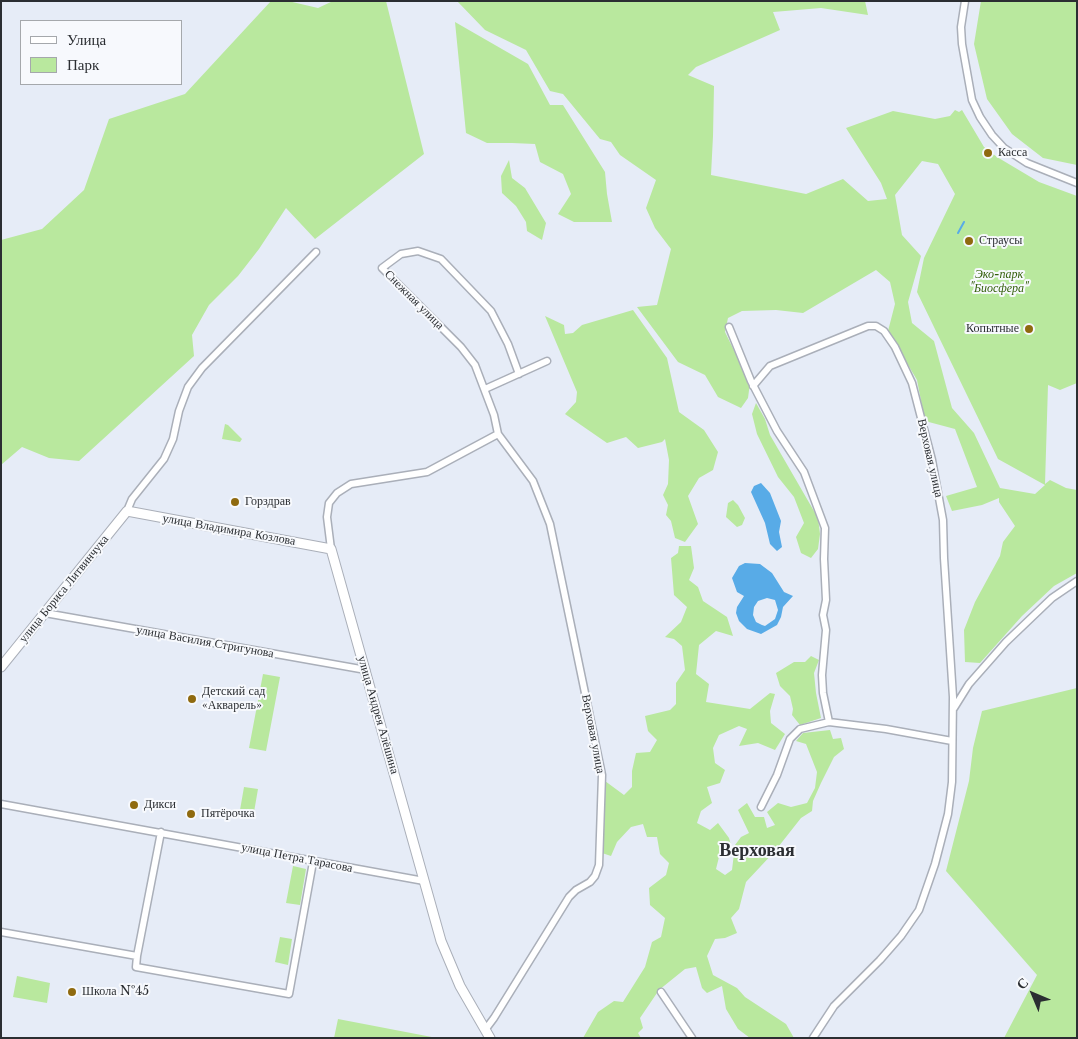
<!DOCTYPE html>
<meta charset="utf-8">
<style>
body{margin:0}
#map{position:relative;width:1078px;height:1039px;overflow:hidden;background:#e6ecf7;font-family:"Libre Baskerville",serif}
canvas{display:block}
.frame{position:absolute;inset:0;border:2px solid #2b2e32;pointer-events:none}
.legend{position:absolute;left:20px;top:20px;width:162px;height:65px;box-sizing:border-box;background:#f7f9fd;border:1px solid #a5a8ac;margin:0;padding:6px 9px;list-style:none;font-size:15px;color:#2b2e32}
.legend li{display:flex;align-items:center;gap:10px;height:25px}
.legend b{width:25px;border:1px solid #a5a8ac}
.north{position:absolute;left:1008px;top:969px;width:50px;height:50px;-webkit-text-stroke:4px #f7f9fd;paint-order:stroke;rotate:315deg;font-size:14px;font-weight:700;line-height:20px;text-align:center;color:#2b2e32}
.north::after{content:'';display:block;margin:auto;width:18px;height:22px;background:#2b2e32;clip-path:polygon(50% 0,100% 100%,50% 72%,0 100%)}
</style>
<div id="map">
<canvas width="1078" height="1039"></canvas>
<div class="frame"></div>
<ul class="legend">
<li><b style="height:6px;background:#fff"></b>Улица</li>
<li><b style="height:14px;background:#b9e89e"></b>Парк</li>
</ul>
<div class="north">С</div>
</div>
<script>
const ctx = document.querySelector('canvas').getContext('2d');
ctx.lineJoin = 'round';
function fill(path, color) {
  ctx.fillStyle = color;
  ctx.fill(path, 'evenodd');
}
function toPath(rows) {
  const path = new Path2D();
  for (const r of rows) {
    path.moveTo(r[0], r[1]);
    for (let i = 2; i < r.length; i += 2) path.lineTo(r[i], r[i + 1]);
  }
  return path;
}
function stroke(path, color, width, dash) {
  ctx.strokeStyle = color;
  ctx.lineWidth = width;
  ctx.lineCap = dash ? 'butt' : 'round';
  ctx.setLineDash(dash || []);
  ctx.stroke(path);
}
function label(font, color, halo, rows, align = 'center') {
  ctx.font = font + ' "Libre Baskerville",serif';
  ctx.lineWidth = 4;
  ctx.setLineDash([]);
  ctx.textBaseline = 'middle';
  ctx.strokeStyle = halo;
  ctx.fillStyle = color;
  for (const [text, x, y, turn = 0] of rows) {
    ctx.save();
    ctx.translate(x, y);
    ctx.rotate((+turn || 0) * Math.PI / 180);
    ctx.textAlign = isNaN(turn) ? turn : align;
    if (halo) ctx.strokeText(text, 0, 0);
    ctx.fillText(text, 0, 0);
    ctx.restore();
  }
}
fill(toPath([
 [271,1,288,1,318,8,333,1,386,1,424,154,315,239,286,208,259,249,238,276,209,305,192,335,194,356,79,461,49,458,22,447,1,465,1,240,42,229,84,190,109,119,185,94],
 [457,1,865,1,868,15,821,8,773,12,780,30,696,67,688,75,714,86,713,136,711,175,806,194,843,179,868,201,887,199,881,183,846,128,893,111,935,119,950,116,955,110,959,112,962,110,984,147,997,157,1039,182,1077,196,1077,383,1060,390,1048,385,1045,484,1050,480,1066,488,1077,490,1077,573,1054,586,1022,616,980,663,965,662,964,630,975,602,1000,556,1003,542,1015,526,999,502,999,498,982,505,952,511,946,496,977,487,955,429,925,421,917,380,888,331,895,304,890,282,876,270,803,313,776,310,742,311,728,318,725,332,750,383,748,398,741,408,718,397,705,375,678,362,637,307,657,305,671,249,655,228,646,208,656,180,620,155,611,142,600,139,563,94,550,91,526,50,485,30],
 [922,161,938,164,955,194,924,258,917,292,998,459,1045,485,1035,494,1000,488,974,433,952,408,934,341,912,323,908,302,921,256,902,235,895,195],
 [981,1,1077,1,1077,165,1043,158,1012,134,987,99,974,44],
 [455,22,528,64,550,105,563,105,605,172,607,194,612,222,574,222,558,214,571,194,563,174,540,162,535,144,512,143,487,143,466,133],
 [509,160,512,178,525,188,546,223,542,240,527,231,526,222,516,206,502,193,501,176],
 [633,310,667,358,679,412,704,430,718,452,713,470,699,478,688,496,698,524,685,542,675,538,671,521,666,515,668,505,663,495,668,484,669,460,665,439,662,442,638,448,626,437,607,443,565,414,576,402,577,392,545,316,564,325,565,334,573,333,582,325],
 [756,403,765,419,770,435,818,518,820,534,818,549,811,558,801,553,796,537,804,523,794,497,778,477,757,434,752,414],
 [225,424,228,425,242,439,240,442,222,439],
 [733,500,738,505,745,518,742,525,737,527,726,517,728,503],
 [679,546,691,546,694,568,689,580,698,587,703,601,727,617,733,636,716,631,699,645,696,674,709,684,706,702,750,709,770,693,775,694,770,711,771,723,785,734,775,750,758,743,739,746,747,729,739,726,719,735,713,748,715,763,725,770,720,783,707,787,712,803,701,811,697,823,710,830,718,823,729,838,731,845,719,857,716,869,725,875,732,870,735,845,741,837,749,833,738,810,747,803,755,817,764,817,767,828,775,825,767,812,778,803,791,807,807,803,815,788,817,772,806,744,796,741,803,733,830,730,833,739,841,738,844,749,834,757,821,783,813,801,812,811,801,818,775,851,746,882,739,909,731,918,737,933,725,938,715,939,707,956,713,975,737,988,745,997,786,1024,794,1038,750,1038,738,1029,726,1009,722,986,707,993,702,988,696,967,685,969,659,990,640,1018,643,1028,638,1033,641,1038,583,1038,598,1012,614,1001,623,1002,645,967,652,942,661,937,665,918,650,905,649,888,666,875,669,863,660,854,657,837,647,837,643,824,631,827,617,842,611,856,602,853,605,781,624,795,632,787,632,771,636,753,650,752,657,740,648,731,645,716,670,710,676,704,676,683,685,670,682,646,674,639,665,637,681,622,687,607,674,595,671,558,678,553],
 [811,656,819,660,814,673,816,693,821,718,800,725,792,715,793,709,790,696,780,686,776,673,794,662,805,662],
 [263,674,280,677,266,751,249,748],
 [1077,688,1077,1038,1004,1038,1037,975,946,871,969,781,973,748,982,711],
 [244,787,258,789,254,812,240,810],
 [293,866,306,869,300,905,286,903],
 [280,937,292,939,288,965,275,962],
 [17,976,50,983,47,1003,13,997],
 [338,1019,437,1038,334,1038]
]), '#b9e89e');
fill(toPath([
 [761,483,770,493,781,521,779,532,782,547,777,551,770,544,765,523,751,492,754,486],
 [745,563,760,564,772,573,784,592,793,596,783,607,781,617,777,625,761,634,747,629,739,621,736,613,737,607,744,596,737,592,732,578,739,566],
 [767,598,775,600,778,610,775,619,765,626,762,625,756,622,753,615,754,607,758,601]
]), '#58abe7');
stroke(toPath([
 [958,233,964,222]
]), '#58abe7', 2);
const street = toPath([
 [965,1,961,27,962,44,972,100,980,117,992,135,1004,148,1027,163,1077,183],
 [729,327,751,381,777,431,804,472,825,528,824,559,826,600,823,615,826,630,822,675,823,693,829,722,886,729,952,741],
 [753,386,770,366,868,326,876,326,884,331,895,347,912,383,932,460,943,520,944,558,953,697,952,782,948,814,935,864,919,910,901,936,880,960,834,1006,813,1038],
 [485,389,547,361],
 [127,511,132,499,164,459,173,439,179,411,188,387,202,368,316,252],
 [331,549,327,517,329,503,337,493,351,484,427,472,498,434],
 [45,613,366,670],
 [954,708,969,684,1006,642,1052,598,1077,581],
 [1,804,424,881],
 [761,807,777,775,790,739,800,729,829,722],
 [161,832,137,956,136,967,289,994,313,862],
 [1,932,137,956],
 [661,992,692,1038],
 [485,1030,494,1018,569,897,576,890,590,882,595,876,599,865,602,775,550,524,533,481,498,434,494,415,475,365,461,347,382,268,401,254,418,251,441,259,491,311,508,344,519,374]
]);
const secondary = toPath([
 [1,667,127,511,331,549,441,941,460,986,490,1038]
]);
stroke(street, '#aaafb9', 9);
stroke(secondary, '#aaafb9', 11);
stroke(street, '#fff', 6);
stroke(secondary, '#fff', 9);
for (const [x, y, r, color] of [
 [988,153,5,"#8f6a0f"],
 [969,241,5,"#8f6a0f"],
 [1029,329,5,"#8f6a0f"],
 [235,502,5,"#8f6a0f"],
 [192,699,5,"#8f6a0f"],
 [134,805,5,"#8f6a0f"],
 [191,814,5,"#8f6a0f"],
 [72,992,5,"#8f6a0f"]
]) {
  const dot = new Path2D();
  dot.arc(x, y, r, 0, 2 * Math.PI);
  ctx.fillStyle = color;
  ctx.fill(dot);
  stroke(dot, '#f7f9fd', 2);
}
label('12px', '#2b2e32', '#f7f9fd', [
 ["Касса",998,153],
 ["Страусы",979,241],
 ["Копытные",1019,329,"right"],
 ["Горздрав",245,502],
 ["Детский сад",202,692],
 ["«Акварель»",202,706],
 ["Дикси",144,805],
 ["Пятёрочка",201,814],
 ["Школа №45",82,992]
], 'left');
label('italic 12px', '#335f0a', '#f7f9fd', [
 ["Эко-парк",999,275],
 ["\"Биосфера\"",999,289]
]);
label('12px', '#2b2e32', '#f7f9fd', [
 ["Снежная улица",414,300,45],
 ["Верховая улица",930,458,77],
 ["улица Владимира Козлова",229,530,10],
 ["улица Бориса Литвинчука",64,589,-51],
 ["улица Василия Стригунова",205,642,10],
 ["улица Андрея Алёшина",378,715,74],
 ["Верховая улица",593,734,79],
 ["улица Петра Тарасова",297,858,11]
]);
label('bold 18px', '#2b2e32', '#f7f9fd', [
 ["Верховая",757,851]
]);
</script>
